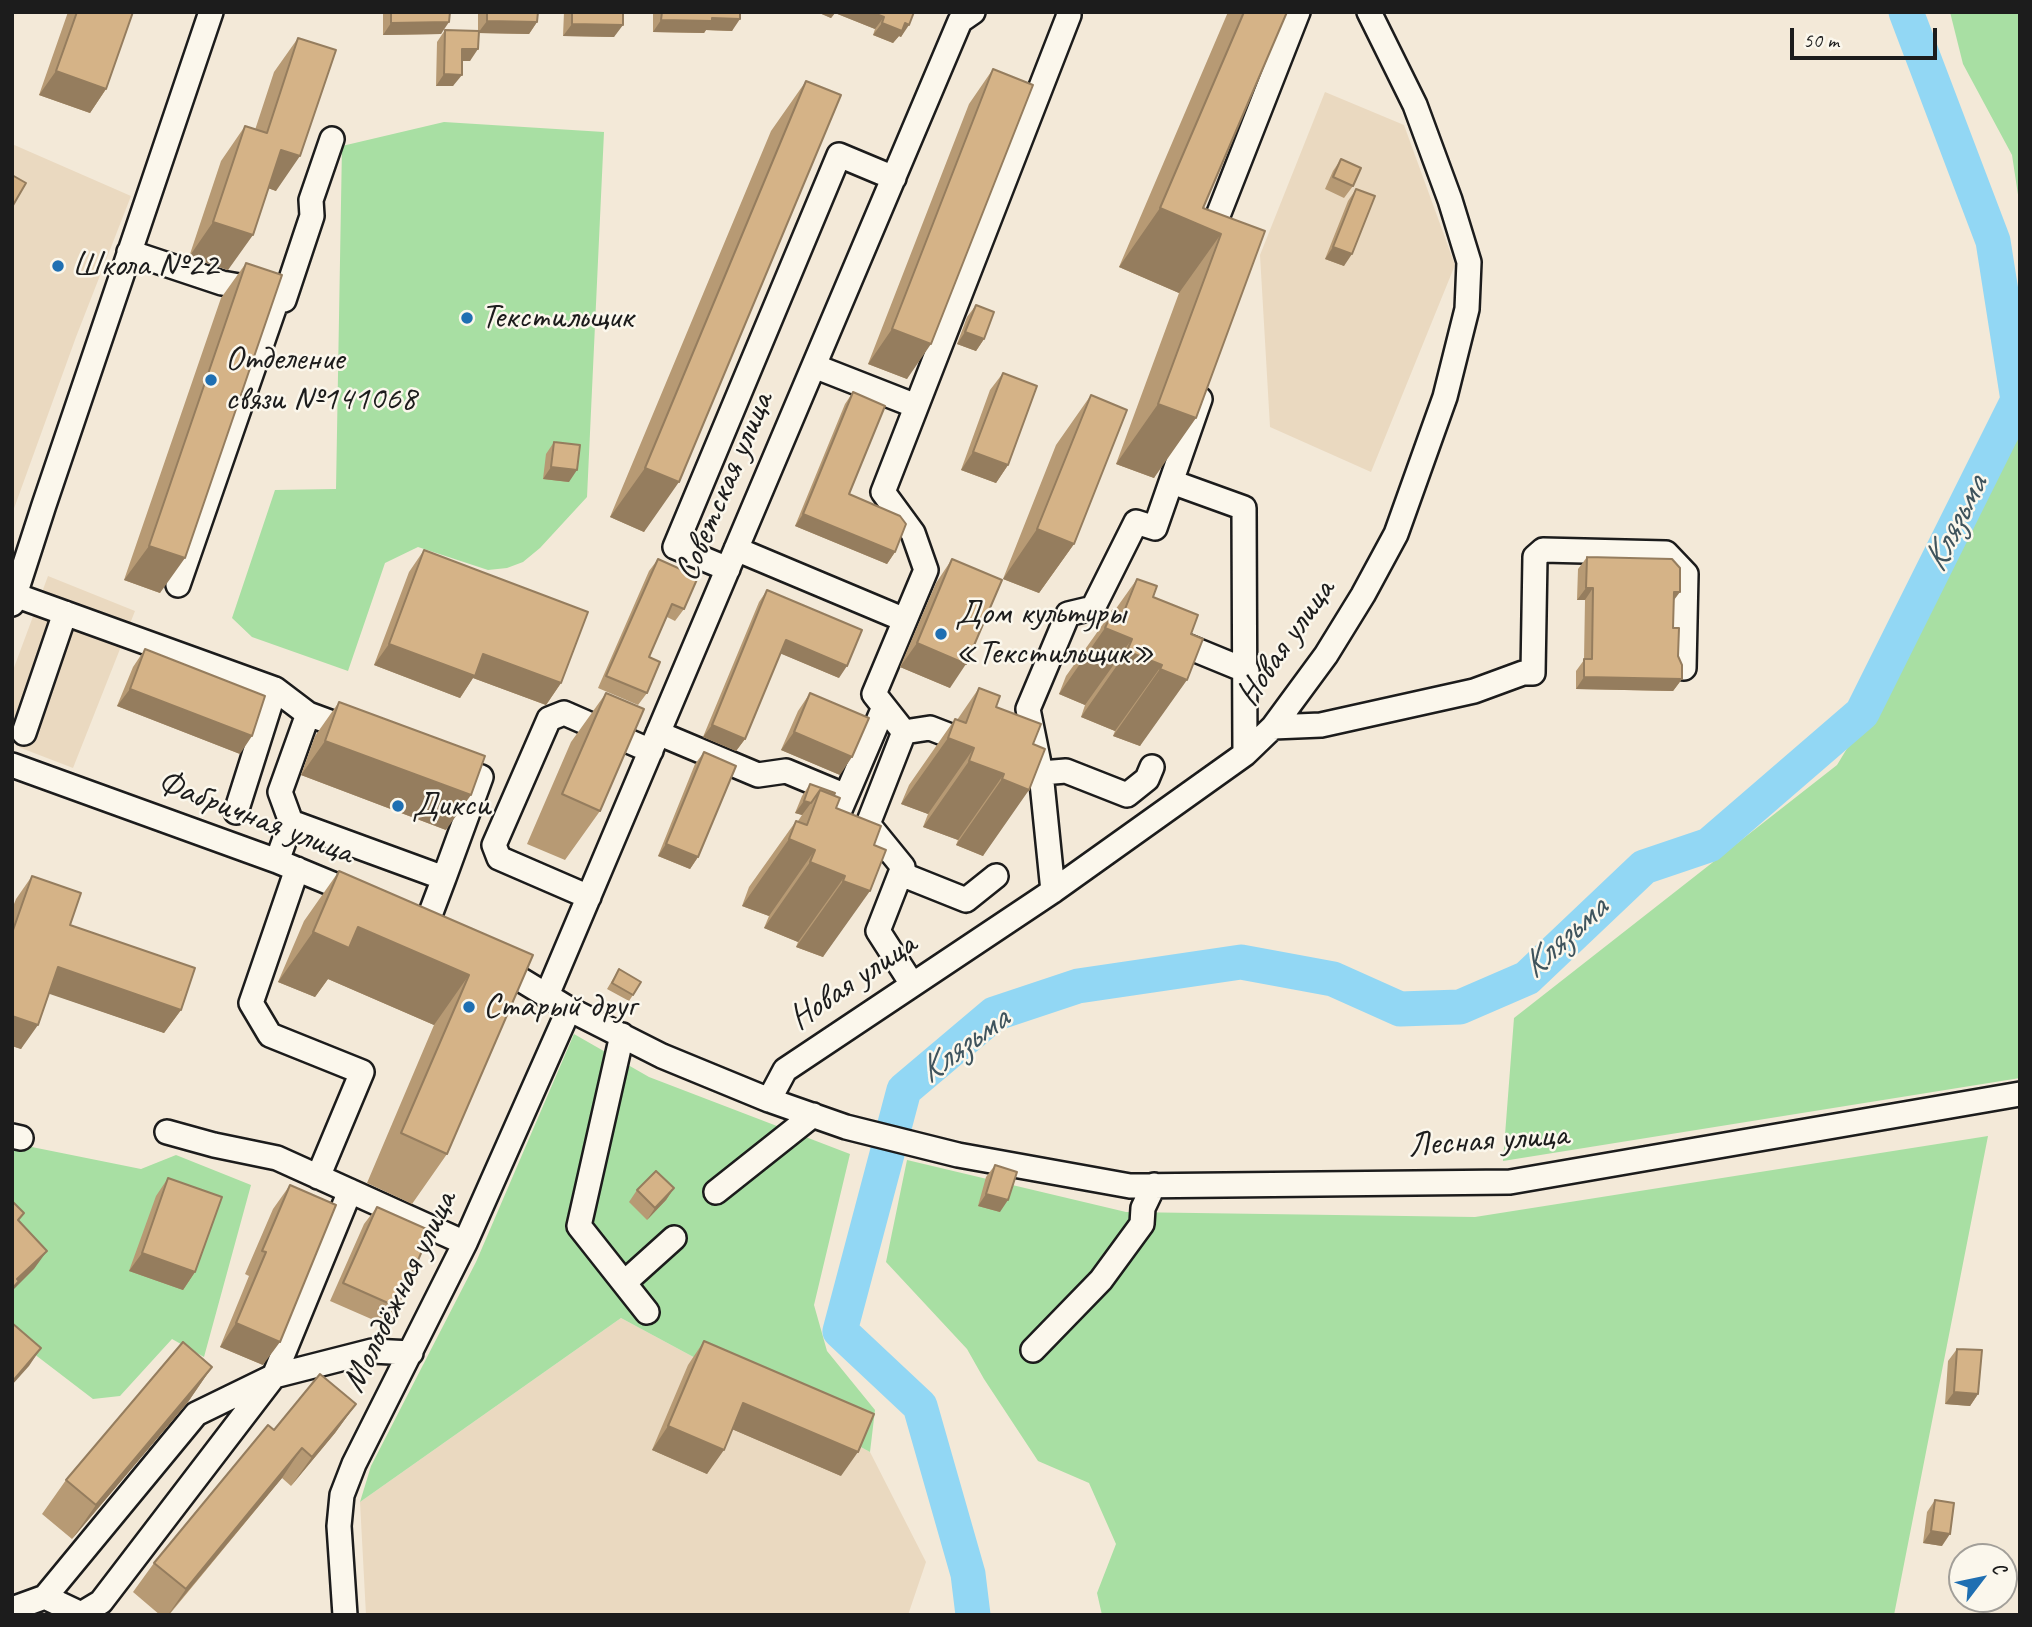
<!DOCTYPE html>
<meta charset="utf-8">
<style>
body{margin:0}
#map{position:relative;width:2032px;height:1627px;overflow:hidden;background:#f3e9d8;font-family:Caveat,sans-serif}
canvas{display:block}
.frame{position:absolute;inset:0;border:14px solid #1c1c1c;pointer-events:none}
.north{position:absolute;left:1948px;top:1543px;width:70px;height:70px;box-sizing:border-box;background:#fbf7ec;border:2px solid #a29f99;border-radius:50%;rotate:58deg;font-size:19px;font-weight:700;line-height:28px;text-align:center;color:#1c1c1c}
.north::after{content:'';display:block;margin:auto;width:24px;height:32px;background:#1f6fb2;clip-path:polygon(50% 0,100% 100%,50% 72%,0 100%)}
.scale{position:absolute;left:1790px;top:28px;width:147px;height:32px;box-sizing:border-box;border:4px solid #1c1c1c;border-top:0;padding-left:9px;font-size:21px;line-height:24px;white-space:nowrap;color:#1c1c1c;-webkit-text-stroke:5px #fbf7ec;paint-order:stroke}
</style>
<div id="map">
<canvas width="2032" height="1627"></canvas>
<div class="frame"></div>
<div class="north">С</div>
<div class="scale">50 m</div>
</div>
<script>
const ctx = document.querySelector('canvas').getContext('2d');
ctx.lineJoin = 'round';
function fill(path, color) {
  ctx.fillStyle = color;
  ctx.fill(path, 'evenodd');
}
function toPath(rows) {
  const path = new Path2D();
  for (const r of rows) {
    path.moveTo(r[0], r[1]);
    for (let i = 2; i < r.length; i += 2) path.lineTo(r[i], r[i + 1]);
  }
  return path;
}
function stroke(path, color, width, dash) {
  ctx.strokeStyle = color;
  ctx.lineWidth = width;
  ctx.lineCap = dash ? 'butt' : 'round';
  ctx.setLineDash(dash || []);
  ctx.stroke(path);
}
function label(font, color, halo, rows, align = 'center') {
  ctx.font = font + ' Caveat,sans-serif';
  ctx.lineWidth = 5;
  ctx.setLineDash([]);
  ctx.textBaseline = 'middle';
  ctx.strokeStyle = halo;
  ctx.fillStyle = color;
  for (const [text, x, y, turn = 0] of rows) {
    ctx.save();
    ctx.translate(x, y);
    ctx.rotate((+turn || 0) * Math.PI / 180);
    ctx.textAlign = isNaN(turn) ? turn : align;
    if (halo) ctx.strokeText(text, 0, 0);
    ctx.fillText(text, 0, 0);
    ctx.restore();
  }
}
fill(toPath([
 [1325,92,1404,125,1455,265,1371,472,1270,427,1260,255],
 [12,144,131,196,76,337,12,514],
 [48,576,135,611,73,768,21,748,12,741,12,673],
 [621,1318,870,1452,926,1562,908,1615,366,1615,360,1502]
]), '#ead9c0');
fill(toPath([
 [1950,12,2020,12,2020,208,2012,155,1963,64],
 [444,122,604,132,587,497,540,548,523,562,507,568,488,570,418,547,385,563,348,671,252,637,232,618,275,490,336,489,342,146],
 [2020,376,2020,1078,1503,1161,1514,1018,1837,765,1936,602],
 [574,1034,649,1077,850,1154,814,1305,827,1351,875,1410,870,1452,621,1318,360,1502,371,1466,476,1262],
 [1988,1136,1894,1615,1102,1615,1097,1593,1116,1544,1089,1483,1038,1461,984,1379,967,1349,886,1262,907,1160,1126,1212,1475,1217],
 [12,1143,141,1169,176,1155,251,1185,204,1357,172,1339,120,1396,93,1399,12,1337]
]), '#a8dfa3');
stroke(toPath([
 [973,1615,968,1574,920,1406,840,1331,904,1090,994,1014,1078,986,1241,962,1333,979,1400,1009,1460,1007,1527,978,1644,867,1709,845,1862,713,2018,400,1993,241,1906,12]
]), '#92d7f4', 35);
const minor = toPath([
 [1208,241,1298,12],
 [129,252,222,283,245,287,284,300,312,216,311,200,332,139],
 [814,366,916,406],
 [1172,482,1244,508,1245,754],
 [736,549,905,620],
 [728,569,675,547,839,155,894,178],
 [178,585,278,297],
 [15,595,275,689,236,812],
 [12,604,44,505,211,12],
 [1169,639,1247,671],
 [275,689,308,714],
 [1273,727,1321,725,1474,691,1523,673,1533,673,1535,557,1543,550,1666,553,1686,574,1684,668],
 [904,732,930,728,974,745],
 [24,733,65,613],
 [658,733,758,775,786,771,846,796,830,833,834,835],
 [12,765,277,861,359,895],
 [1041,773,1066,771,1127,795,1147,779,1152,767],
 [846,796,884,707],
 [291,822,280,792,308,714,354,731],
 [277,861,291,822,444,878,427,923],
 [297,869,251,1003,270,1035,362,1072,318,1177],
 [901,874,966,900,996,876],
 [444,878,481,777,449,766],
 [1053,891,1041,773,1028,709,1068,614,1093,608,1136,522,1155,528,1200,399],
 [589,897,499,858,494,845,549,719,564,713,651,751],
 [495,964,569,1009,662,1056,769,1100,846,1127,958,1155,1130,1186,1510,1182,2020,1094],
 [912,984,878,931,903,867,868,824,904,732,874,694,926,570,913,533,883,492,1069,15,1068,12],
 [547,995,960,21,973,12],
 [622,1035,579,1226,647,1312],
 [769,1100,785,1070,1053,891,1245,754,1273,727,1326,655,1363,595,1396,534,1445,397,1467,309,1469,262,1450,200,1415,105,1369,12],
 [167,1132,214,1145,277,1158,465,1243],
 [12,1136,21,1138],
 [716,1192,813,1115],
 [624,1283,674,1238],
 [1033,1350,1101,1280,1142,1224,1143,1208,1154,1185],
 [45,1597,81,1614,101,1602,274,1376,350,1191],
 [12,1609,45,1597,196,1414,274,1376,372,1351,411,1353],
 [345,1615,339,1526,342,1495,354,1464,465,1243,569,1009]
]);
stroke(minor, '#1c1c1c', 28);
stroke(minor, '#fbf7ec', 23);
fill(toPath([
 [68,12,133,12,106,89,90,113,39,95],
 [383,12,450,12,441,34,383,35],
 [478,12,538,12,537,22,529,34,479,33,470,61,462,61,453,86,436,86,437,42,445,30,478,31],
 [564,12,623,12,614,37,563,36],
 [653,12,740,12,732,31,706,30,704,33,653,32],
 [817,12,914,12,901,37,899,36,893,43,873,35,875,29,835,13,831,18],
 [1228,12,1287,12,1203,208,1265,231,1154,478,1116,464,1179,293,1119,267],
 [298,38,276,191,268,188,228,270,189,257,221,161,245,126,255,130,274,72],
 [993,69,907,379,868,364,969,104],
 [806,81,644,532,610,517,771,131],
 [1341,159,1353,186,1344,198,1325,189,1333,171],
 [1356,189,1344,266,1325,259,1348,201],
 [246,263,160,593,124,580,221,298],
 [976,305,984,339,976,351,957,344,967,317],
 [1003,373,1008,465,996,483,961,470,990,390],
 [853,392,849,494,895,552,887,564,795,526,845,404],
 [1091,395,1074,544,1039,593,1003,579,1056,445],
 [554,442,569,482,543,479,546,454],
 [424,550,561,683,546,705,473,678,460,698,374,665,409,572],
 [1587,557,1674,601,1673,628,1682,679,1673,691,1576,689,1576,671,1584,660,1585,600,1577,600,1578,569],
 [658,559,684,609,675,621,667,617,649,657,647,693,638,705,598,688,649,571],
 [952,559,950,688,900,667,936,583],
 [1137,579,1153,597,1198,615,1140,746,1113,736,1115,731,1081,717,1085,705,1059,694,1066,676,1113,610,1115,610],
 [767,590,839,678,780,653,745,739,736,751,703,737,759,602],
 [145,649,240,754,117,706,133,667],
 [979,688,996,707,1041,724,983,856,956,845,958,840,923,827,928,814,901,804,909,785,955,719,957,720],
 [606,693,600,811,565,860,527,844,571,742],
 [810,693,840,775,781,750,798,711],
 [339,702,446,830,301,775,315,736],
 [704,752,698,857,690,869,658,856,695,764],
 [810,784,834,795,836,808,881,826,823,957,796,947,798,942,764,928,769,916,742,906,749,887,796,821,798,821,802,815,795,813,802,796],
 [339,871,533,955,447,1154,412,1204,367,1183,434,1025,328,979,315,997,278,982,304,921],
 [32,876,70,925,181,1010,164,1033,49,993,21,1049,12,1046,12,909,16,899],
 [619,969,633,995,629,1001,607,989],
 [995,1165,1000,1212,978,1206,986,1177],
 [168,1178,195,1272,183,1290,129,1271,156,1196],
 [290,1185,263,1365,220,1347,249,1276,245,1274,273,1209],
 [674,1188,666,1200,647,1220,629,1202,637,1190],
 [377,1207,397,1307,385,1325,330,1301,364,1224],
 [704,1341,841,1476,732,1429,707,1474,652,1450,688,1365],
 [1957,1349,1978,1394,1970,1406,1945,1404,1948,1361],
 [212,1367,188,1402,72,1539,42,1514,66,1480],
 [356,1404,335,1433,291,1486,282,1478,169,1615,160,1615,133,1592,154,1563,274,1430],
 [1935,1500,1942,1546,1923,1543,1927,1512]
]), '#b79a74');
fill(toPath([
 [817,12,871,12,884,17,875,29,835,13,831,18],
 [712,18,740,19,732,31,706,30,704,33,653,32,661,20],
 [487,21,537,22,529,34,478,33],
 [449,22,441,34,383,35,391,23],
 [882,23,905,23,909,25,901,37,899,36,893,43,873,35],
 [572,24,623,25,614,37,563,36],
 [462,49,478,49,470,61,454,61],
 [56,71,106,89,90,113,39,95],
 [444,74,462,75,453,86,436,86],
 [281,150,300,156,276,191,257,184],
 [1160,208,1221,234,1179,293,1119,267],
 [213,222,253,235,228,270,189,257],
 [1333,247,1352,254,1344,266,1325,259],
 [892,329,931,344,907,379,868,364],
 [965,332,984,339,976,351,957,344],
 [1158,404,1196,418,1154,478,1116,464],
 [973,452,1008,465,996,483,961,470],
 [551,467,577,470,569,482,543,479],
 [645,468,679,482,644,532,610,517],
 [803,514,895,552,887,564,795,526],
 [1037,529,1074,544,1039,593,1003,579],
 [149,546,185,558,160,593,124,580],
 [1586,588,1593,588,1585,600,1577,600],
 [1674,592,1680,592,1671,604],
 [1105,628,1132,639,1085,705,1059,694],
 [786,640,847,666,839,678,777,652],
 [917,643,966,664,950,688,900,667],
 [389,644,483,654,561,683,546,705,473,678,460,698,374,665],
 [1127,651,1162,665,1115,731,1081,717],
 [1160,669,1187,680,1140,746,1113,736],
 [1584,677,1682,679,1673,691,1576,689],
 [130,689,252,736,240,754,117,706],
 [712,725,745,739,736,751,703,737],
 [794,732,852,757,840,775,781,750],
 [948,738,974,748,928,814,901,804],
 [325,741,471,795,446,830,301,775],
 [969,761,1004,774,958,840,923,827],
 [1002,779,1029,790,983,856,956,845],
 [804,801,811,803,802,815,795,813],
 [789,839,815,850,769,916,742,906],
 [666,844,698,857,690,869,658,856],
 [810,862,845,876,798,942,764,928],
 [843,881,870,891,823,957,796,947],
 [358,927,469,975,434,1025,328,979,315,997,278,982,313,932],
 [58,967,181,1010,164,1033,41,991],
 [12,1016,38,1025,21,1049,12,1046],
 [674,1188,666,1200,647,1220,655,1208],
 [986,1194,1008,1200,1000,1212,978,1206],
 [47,1251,34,1269,12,1291,12,1287,17,1279],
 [142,1253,195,1272,183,1290,129,1271],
 [236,1323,280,1342,263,1365,220,1347],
 [41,1348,29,1366,12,1385,12,1382],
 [212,1367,188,1402,72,1539,96,1505],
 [1954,1392,1978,1394,1970,1406,1945,1404],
 [743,1403,858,1452,841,1476,727,1427],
 [356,1404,335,1433,291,1486,312,1457],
 [668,1426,724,1450,707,1474,652,1450],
 [302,1448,282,1478,168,1615,186,1589],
 [1931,1531,1950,1534,1942,1546,1923,1543]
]), '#957d5e');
const building = toPath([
 [77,12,133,12,106,89,56,71,77,12],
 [391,12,450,12,449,22,391,23,391,12],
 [487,12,538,12,537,22,487,21,487,12],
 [572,12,623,12,623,25,572,24,572,12],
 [662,12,740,12,740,19,712,18,712,21,661,20,662,12],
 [871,12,914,12,909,25,905,23,902,31,882,23,884,17,871,12],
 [1244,12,1287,12,1203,208,1265,231,1196,418,1158,404,1221,234,1160,208,1244,12],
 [445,30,479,31,478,49,462,49,462,75,444,74,445,30],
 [298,38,336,50,300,156,281,150,253,235,213,222,245,126,267,133,298,38],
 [993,69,1033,85,931,344,892,329,993,69],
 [806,81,841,95,679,482,645,468,806,81],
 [1341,159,1361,168,1353,186,1333,177,1341,159],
 [12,175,26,183,12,207,12,175],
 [1356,189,1375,196,1352,254,1333,247,1356,189],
 [246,263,282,275,185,558,149,546,246,263],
 [976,305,994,312,984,339,965,332,976,305],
 [1003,373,1037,386,1008,465,973,452,1003,373],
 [853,392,885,406,849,494,900,516,906,524,895,552,803,514,853,392],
 [1091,395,1127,410,1074,544,1037,529,1091,395],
 [554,442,580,445,577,470,551,467,554,442],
 [424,550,588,612,561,683,483,654,475,676,389,644,424,550],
 [1587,557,1672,559,1680,568,1680,592,1674,592,1673,628,1679,628,1678,656,1682,665,1682,679,1584,677,1584,659,1592,659,1593,588,1586,588,1587,557],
 [658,559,698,577,684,609,672,604,649,657,660,662,647,693,606,676,658,559],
 [952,559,1002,580,966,664,917,643,952,559],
 [1137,579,1157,586,1153,597,1198,615,1191,634,1203,639,1187,680,1160,669,1162,665,1127,651,1132,639,1105,628,1113,610,1123,614,1137,579],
 [767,590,862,630,847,666,786,640,745,739,712,725,767,590],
 [145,649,265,696,252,736,130,689,145,649],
 [979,688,1000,696,996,707,1041,724,1033,744,1045,749,1029,790,1002,779,1004,774,969,761,974,748,948,738,955,719,966,723,979,688],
 [606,693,644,709,600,811,562,794,606,693],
 [810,693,869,718,852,757,794,732,810,693],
 [339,702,485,756,471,795,325,741,339,702],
 [704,752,736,766,698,857,666,844,704,752],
 [810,784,835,793,834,795,820,790,811,803,804,801,810,784],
 [820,790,840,798,836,808,881,826,874,845,886,850,870,891,843,881,845,876,810,862,815,850,789,839,796,821,807,825,820,790],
 [339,871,533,955,447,1154,401,1133,469,975,358,927,349,948,313,932,339,871],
 [32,876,81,893,70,925,195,968,181,1010,58,967,38,1025,12,1016,12,933,32,876],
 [619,969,641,982,633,995,612,983,619,969],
 [995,1165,1017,1172,1008,1200,986,1194,995,1165],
 [656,1171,674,1188,655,1208,637,1190,656,1171],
 [168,1178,222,1197,195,1272,142,1253,168,1178],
 [290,1185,336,1205,280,1342,236,1323,266,1252,262,1251,290,1185],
 [12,1201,24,1213,18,1220,47,1251,17,1279,19,1281,12,1289,12,1201],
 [377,1207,431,1231,397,1307,343,1283,377,1207],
 [12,1323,41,1348,12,1382,12,1323],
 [704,1341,874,1414,858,1452,743,1403,724,1450,668,1426,704,1341],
 [183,1342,212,1367,96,1505,66,1480,183,1342],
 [1957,1349,1982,1350,1978,1394,1954,1392,1957,1349],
 [320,1374,356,1404,312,1457,302,1448,186,1589,154,1563,268,1425,274,1430,320,1374],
 [1935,1500,1954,1503,1950,1534,1931,1531,1935,1500]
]);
fill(building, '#d5b387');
stroke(building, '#957d5e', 2);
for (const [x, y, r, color] of [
 [58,266,7,"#1f6fb2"],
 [467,318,7,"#1f6fb2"],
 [211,380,7,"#1f6fb2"],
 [941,634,7,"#1f6fb2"],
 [398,806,7,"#1f6fb2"],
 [469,1007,7,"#1f6fb2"]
]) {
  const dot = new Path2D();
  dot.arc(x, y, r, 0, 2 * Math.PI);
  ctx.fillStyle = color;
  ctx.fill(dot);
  stroke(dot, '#fbf7ec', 2.5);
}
label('35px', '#1c1c1c', '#fbf7ec', [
 ["Школа №22",72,266],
 ["Текстильщик",481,318],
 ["Отделение",225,360],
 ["связи №141068",225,400],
 ["Дом культуры",955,614],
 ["«Текстильщик»",955,654],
 ["Дикси",412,806],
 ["Старый друг",483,1007]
], 'left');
label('35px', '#1c1c1c', '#fbf7ec', [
 ["Советская улица",725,487,-67],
 ["Новая улица",1286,643,-55],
 ["Фабричная улица",255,818,21],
 ["Новая улица",853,982,-34],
 ["Лесная улица",1488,1141,-4],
 ["Молодёжная улица",400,1292,-64]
]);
label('italic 37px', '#3f545d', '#fbf7ec', [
 ["Клязьма",1956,524,-63],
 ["Клязьма",1565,938,-42],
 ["Клязьма",964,1046,-36]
]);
</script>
